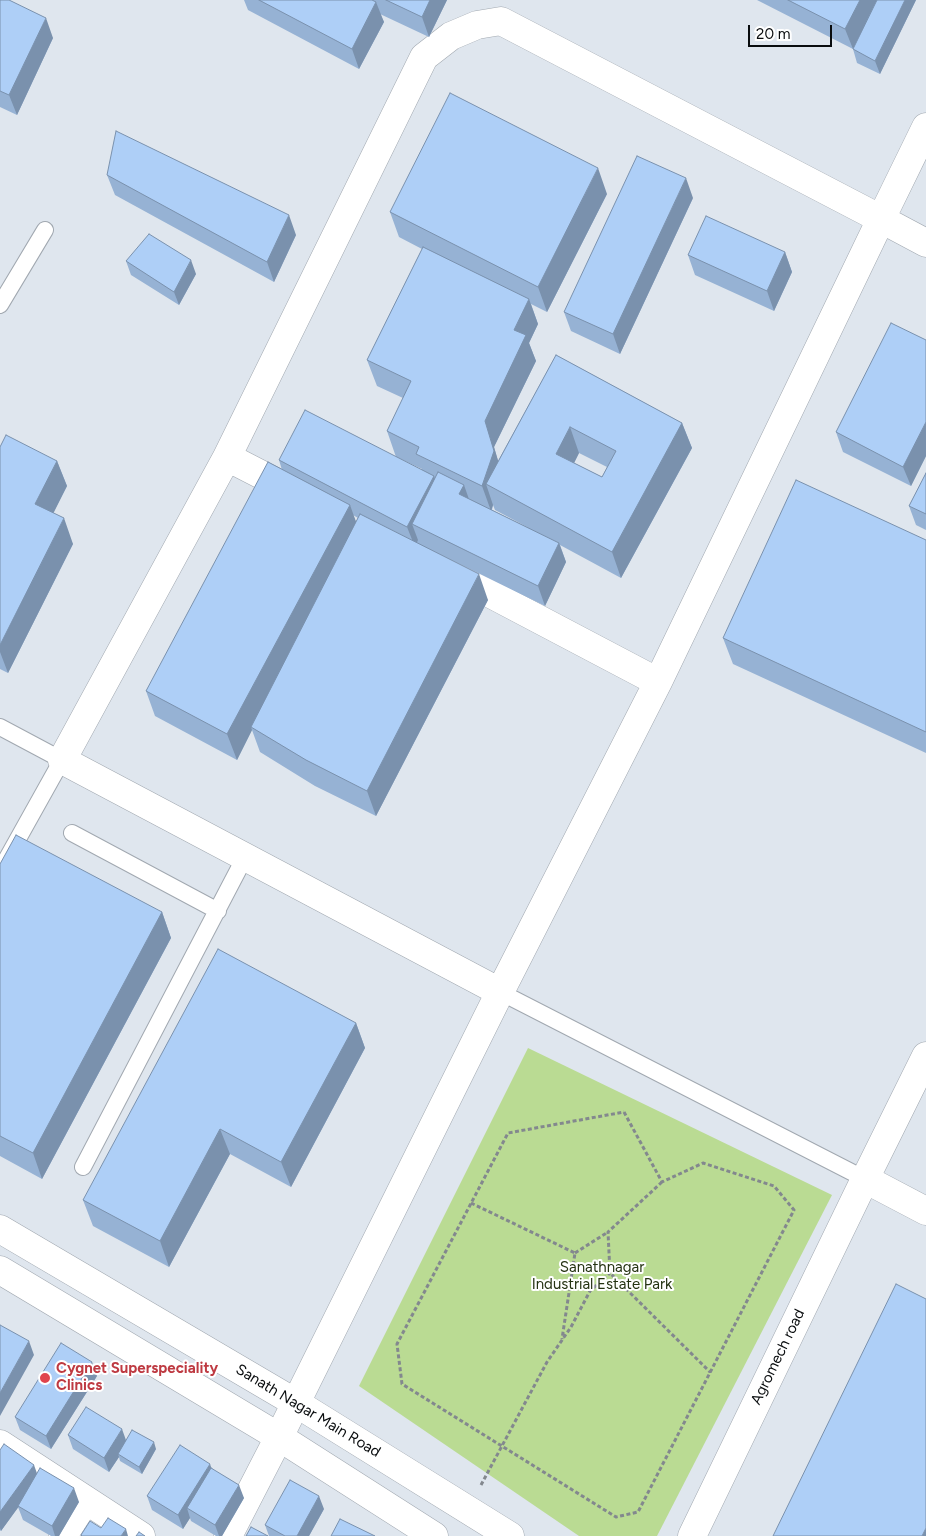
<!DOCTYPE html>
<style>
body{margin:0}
#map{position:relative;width:926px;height:1536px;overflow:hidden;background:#dfe6ee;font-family:Figtree,sans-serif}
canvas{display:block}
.scale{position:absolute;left:748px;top:25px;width:84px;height:22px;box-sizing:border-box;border:2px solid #090c0e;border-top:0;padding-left:6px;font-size:15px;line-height:18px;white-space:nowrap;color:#090c0e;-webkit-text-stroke:4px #fff;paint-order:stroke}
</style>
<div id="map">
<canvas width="926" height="1536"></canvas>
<div class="scale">20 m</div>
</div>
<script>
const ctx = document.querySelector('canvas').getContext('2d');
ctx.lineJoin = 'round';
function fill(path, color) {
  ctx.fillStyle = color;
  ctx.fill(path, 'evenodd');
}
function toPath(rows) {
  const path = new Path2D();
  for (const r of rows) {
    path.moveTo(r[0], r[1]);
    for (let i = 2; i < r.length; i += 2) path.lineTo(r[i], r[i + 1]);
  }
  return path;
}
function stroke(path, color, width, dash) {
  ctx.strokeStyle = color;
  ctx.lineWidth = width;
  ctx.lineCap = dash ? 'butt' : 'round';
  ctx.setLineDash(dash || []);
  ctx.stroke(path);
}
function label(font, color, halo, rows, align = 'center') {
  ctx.font = font + ' Figtree,sans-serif';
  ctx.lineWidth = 4;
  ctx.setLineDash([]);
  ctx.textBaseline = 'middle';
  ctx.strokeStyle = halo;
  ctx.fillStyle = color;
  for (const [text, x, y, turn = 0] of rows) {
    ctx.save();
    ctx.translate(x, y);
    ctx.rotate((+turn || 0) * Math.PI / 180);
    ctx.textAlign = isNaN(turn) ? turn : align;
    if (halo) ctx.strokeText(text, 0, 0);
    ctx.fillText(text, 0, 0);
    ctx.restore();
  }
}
fill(toPath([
 [528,1048,832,1195,657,1536,579,1536,359,1386]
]), '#badb93');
const lane = toPath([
 [0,305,45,230],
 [0,727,62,760,0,871],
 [72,833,218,911],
 [500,992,865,1179],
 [83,1167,245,857]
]);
const street = toPath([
 [227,457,295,492],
 [453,574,658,682],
 [500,992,62,760,227,457,424,57,451,36,477,25,501,21,881,219,926,127],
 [865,1179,926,1211],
 [0,1444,141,1536],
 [63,1536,86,1500],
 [228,1536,279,1437,500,992,658,682,881,219,926,243],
 [692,1536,865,1179,926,1056]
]);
const secondary = toPath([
 [0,1229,296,1403,510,1536],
 [0,1270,279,1437,434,1536]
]);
stroke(lane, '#a1a8b0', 18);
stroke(street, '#a1a8b0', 29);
stroke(secondary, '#a1a8b0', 29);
stroke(toPath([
 [624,1112,662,1182,703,1163,774,1186,794,1210,638,1512,616,1517,402,1384,397,1344,508,1133,624,1112],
 [662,1182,608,1232,610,1273,710,1372],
 [471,1203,575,1253,562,1339],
 [575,1253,608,1232],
 [481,1485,547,1362,571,1327,590,1291,610,1273]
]), '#83888e', 3, [4, 2.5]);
stroke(lane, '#fff', 16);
stroke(street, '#fff', 28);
stroke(secondary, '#fff', 28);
fill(toPath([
 [0,0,53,38,17,115,0,107],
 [244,0,447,0,429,37,380,14,384,22,359,69,248,10],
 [757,0,916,0,880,74,857,63,853,49],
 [107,175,296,235,274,282,115,195],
 [607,194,547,312,531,304,538,324,529,343,536,361,494,447,498,461,556,355,682,423,692,448,621,578,560,545,566,562,545,606,427,548,488,600,376,816,315,786,260,752,252,730,237,760,155,716,146,691,282,470,279,460,422,470,422,469,396,457,387,431,403,398,377,386,367,360,422,249,399,237,390,212],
 [579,453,607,467,602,477,574,463],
 [493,505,495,510,529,528,492,510],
 [353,515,358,518,356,522],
 [693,198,620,354,571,331,564,312],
 [785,252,792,272,774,311,695,275,688,255],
 [126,261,196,274,179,305,131,275],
 [926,340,926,456,911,486,843,452,836,432],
 [0,447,57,461,67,486,53,513,73,544,8,673,0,669],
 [926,473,926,530,916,525,909,506],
 [926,540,926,753,733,664,723,638],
 [0,864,162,912,171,938,42,1179,0,1156],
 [356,1023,365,1048,291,1187,230,1154,169,1267,93,1226,83,1200],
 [97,1376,51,1449,20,1430,15,1417],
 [68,1435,126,1440,156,1449,142,1474,120,1461,119,1457,109,1472,73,1449],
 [0,1450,79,1502,59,1536,51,1536,23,1520,18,1507,1,1531,0,1530],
 [212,1468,244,1498,222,1536,216,1536,191,1521,190,1518,183,1529,152,1510,147,1496],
 [324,1509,309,1536,269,1536,265,1525]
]), '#96b2d4');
fill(toPath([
 [430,0,447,0,429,37,422,17],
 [860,0,877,0,853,49,845,29],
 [905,0,916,0,880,74,875,61],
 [376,2,384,22,359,69,352,49],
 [46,18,53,38,17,115,9,95],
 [598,168,607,194,547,312,538,287],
 [686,178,693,198,620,354,613,334],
 [289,215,296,235,274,282,267,262],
 [785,252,792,272,774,311,767,291],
 [191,260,196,274,179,305,174,292],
 [529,299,538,324,529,343,536,361,494,447,503,477,486,484,493,505,491,511,482,486,485,421,514,330],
 [926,422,926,456,911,486,903,467],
 [682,423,692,448,621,578,612,552],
 [570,427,579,453,566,479,556,454],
 [57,461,67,486,45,530,35,504],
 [434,476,441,496,412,524,418,540,415,547,407,527],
 [464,485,471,505,459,494],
 [350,505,359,530,251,727,252,730,237,760,227,734],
 [64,518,73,544,8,673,0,652,0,645],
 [559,543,566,562,545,606,538,586],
 [479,574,488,600,376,816,367,791],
 [162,912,171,938,42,1179,33,1153],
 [356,1023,365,1048,291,1187,281,1162],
 [220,1129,230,1154,169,1267,160,1241],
 [29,1341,34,1355,0,1416,0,1393],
 [92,1362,97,1376,51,1449,46,1436],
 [122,1429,127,1443,118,1454,119,1457,109,1472,104,1458],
 [154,1442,156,1449,142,1474,139,1467],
 [210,1464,215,1478,187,1508,190,1518,183,1529,178,1515],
 [34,1465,39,1479,1,1531,0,1528,0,1512],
 [239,1485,244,1498,222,1536,219,1536,215,1525],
 [74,1488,79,1502,59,1536,55,1536,52,1526],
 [319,1496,324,1509,309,1536,297,1536],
 [926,1528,926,1536,922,1536],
 [126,1529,128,1536,121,1536]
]), '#7a91ad');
const building = toPath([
 [0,0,9,0,46,18,9,95,0,91,0,0],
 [259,0,372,0,376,2,352,49,259,0],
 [386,0,430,0,422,17,386,0],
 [788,0,860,0,845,29,788,0],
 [877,0,905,0,875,61,853,49,877,0],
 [450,93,598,168,538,287,390,212,450,93],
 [116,131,289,215,267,262,107,175,116,131],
 [637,156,686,178,613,334,564,312,637,156],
 [706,216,785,252,767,291,688,255,706,216],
 [149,234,191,260,174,292,126,261,149,234],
 [423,247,529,299,514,330,526,335,485,421,494,451,482,486,416,454,419,447,387,431,411,381,367,360,423,247],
 [891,323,926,340,926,422,903,467,836,432,891,323],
 [556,355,682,423,612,552,486,484,556,355],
 [570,427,616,451,602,477,556,454,570,427],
 [305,410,434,476,407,527,279,460,305,410],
 [6,435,57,461,35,504,64,518,0,645,0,447,6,435],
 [268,462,350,505,227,734,146,691,268,462],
 [438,472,464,485,459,494,559,543,538,586,412,524,438,472],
 [926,473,926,514,909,506,926,473],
 [796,480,926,540,926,732,723,638,796,480],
 [360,514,479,574,367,791,306,760,251,727,360,514],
 [16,835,162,912,33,1153,0,1136,0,864,16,835],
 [218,949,356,1023,281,1162,220,1129,160,1241,83,1200,218,949],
 [896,1284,926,1299,926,1528,922,1536,773,1536,896,1284],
 [0,1325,29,1341,0,1393,0,1325],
 [61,1343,92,1362,46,1436,15,1417,61,1343],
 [86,1407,122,1429,104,1458,68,1435,86,1407],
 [132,1430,154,1442,139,1467,118,1454,132,1430],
 [4,1444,34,1465,0,1512,0,1450,4,1444],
 [180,1445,210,1464,178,1515,147,1496,180,1445],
 [40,1468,74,1488,52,1526,18,1506,40,1468],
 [211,1468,239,1485,215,1525,187,1508,211,1468],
 [290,1480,319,1496,297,1536,285,1536,265,1525,290,1480],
 [108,1518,126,1529,121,1536,82,1536,81,1535,90,1521,101,1528,108,1518],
 [340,1519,375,1536,331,1536,340,1519],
 [251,1527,268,1536,246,1536,251,1527],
 [139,1532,145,1536,136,1536,139,1532]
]);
fill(building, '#aecff7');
stroke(building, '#7a91ad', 1);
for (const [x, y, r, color] of [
 [45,1378,6,"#e0444e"]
]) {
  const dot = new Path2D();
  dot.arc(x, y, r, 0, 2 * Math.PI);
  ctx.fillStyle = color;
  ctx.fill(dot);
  stroke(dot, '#fff', 2);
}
label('15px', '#253312', '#fff', [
 ["Sanathnagar",602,1268],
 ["Industrial Estate Park",602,1285]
]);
label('15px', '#090c0e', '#fff', [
 ["Agromech road",778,1357,-64],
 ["Sanath Nagar Main Road",308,1411,31]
]);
label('bold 15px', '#be3a42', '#fff', [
 ["Cygnet Superspeciality",56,1369],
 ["Clinics",56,1386]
], 'left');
</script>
